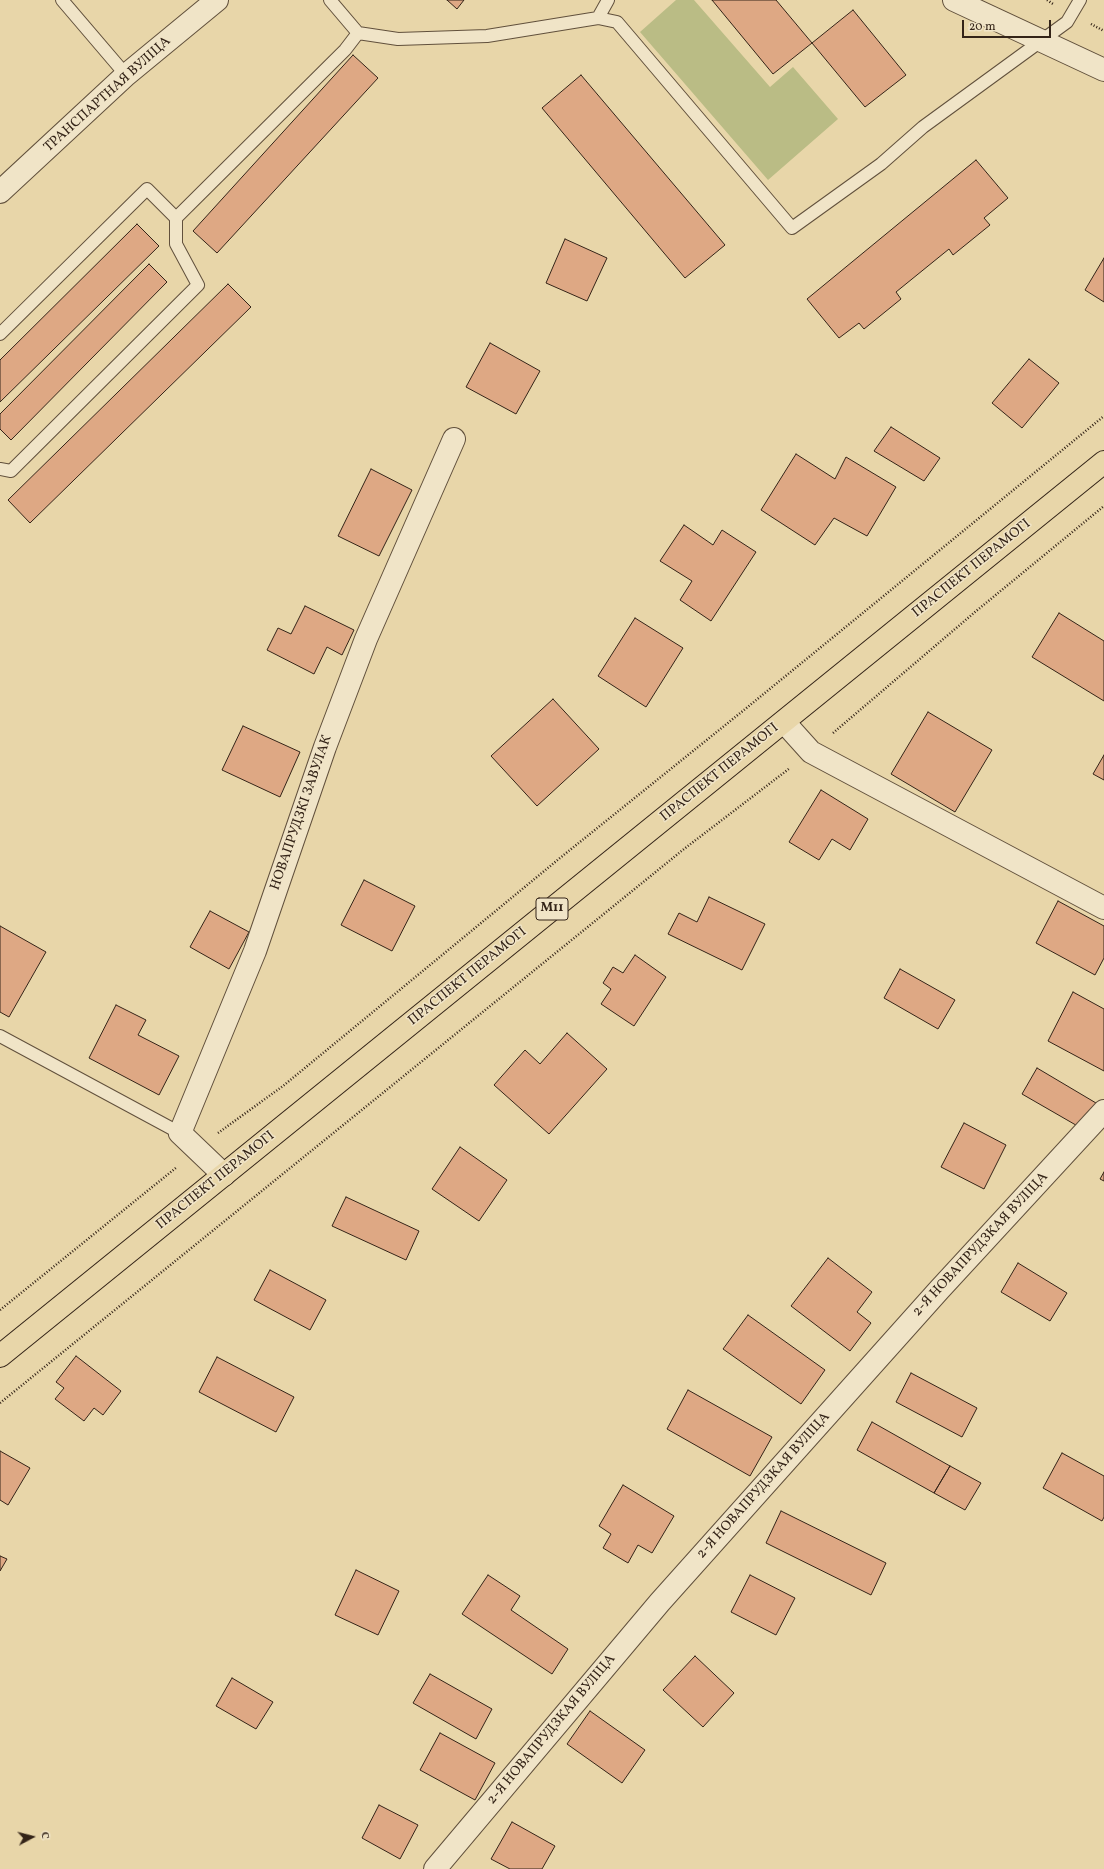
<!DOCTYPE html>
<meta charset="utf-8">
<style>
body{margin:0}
#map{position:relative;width:1104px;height:1869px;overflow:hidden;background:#e8d6a9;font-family:Vollkorn,serif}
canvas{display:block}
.north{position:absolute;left:12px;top:1817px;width:40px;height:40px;-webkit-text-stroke:3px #f0e4c7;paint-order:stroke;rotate:83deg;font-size:11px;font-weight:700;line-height:16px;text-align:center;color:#342418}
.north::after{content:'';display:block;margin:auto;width:14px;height:18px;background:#342418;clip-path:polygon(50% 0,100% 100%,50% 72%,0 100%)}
.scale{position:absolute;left:962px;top:20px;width:89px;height:18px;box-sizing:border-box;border:2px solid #342418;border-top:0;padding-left:5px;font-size:12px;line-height:14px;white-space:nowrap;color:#342418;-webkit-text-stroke:3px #f0e4c7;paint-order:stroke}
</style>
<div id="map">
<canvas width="1104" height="1869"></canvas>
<div class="north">С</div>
<div class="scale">20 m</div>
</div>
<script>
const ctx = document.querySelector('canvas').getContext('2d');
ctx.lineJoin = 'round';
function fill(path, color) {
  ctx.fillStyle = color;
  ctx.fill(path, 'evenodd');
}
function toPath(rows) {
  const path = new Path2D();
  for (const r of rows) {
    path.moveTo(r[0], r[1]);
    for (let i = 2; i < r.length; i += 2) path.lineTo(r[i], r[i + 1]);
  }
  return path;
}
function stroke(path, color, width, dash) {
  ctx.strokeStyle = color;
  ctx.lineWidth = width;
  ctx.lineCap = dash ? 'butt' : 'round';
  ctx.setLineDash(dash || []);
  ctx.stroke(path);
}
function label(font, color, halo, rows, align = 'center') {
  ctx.font = font + ' Vollkorn,serif';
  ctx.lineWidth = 3;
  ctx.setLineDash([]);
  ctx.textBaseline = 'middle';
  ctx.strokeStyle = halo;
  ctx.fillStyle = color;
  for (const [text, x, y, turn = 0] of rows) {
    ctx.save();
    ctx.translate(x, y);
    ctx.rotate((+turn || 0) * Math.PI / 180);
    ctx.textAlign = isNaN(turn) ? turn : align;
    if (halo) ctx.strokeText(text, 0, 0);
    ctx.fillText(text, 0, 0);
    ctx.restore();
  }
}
fill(toPath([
 [676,0,694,0,770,87,793,67,838,119,768,180,640,32]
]), '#babc85');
const building = toPath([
 [447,0,464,0,457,9,447,0],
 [712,0,776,0,812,43,773,74,712,0],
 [853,10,906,75,865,107,812,43,853,10],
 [353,55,378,78,217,253,193,231,353,55],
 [581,75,725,245,685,278,542,108,581,75],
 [976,160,1008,198,984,218,990,225,953,255,949,249,896,292,901,299,864,329,859,323,839,338,807,299,976,160],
 [137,224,159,246,0,402,0,360,137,224],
 [565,239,607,258,587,301,546,283,565,239],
 [1104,258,1104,302,1085,290,1104,258],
 [149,264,167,282,11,440,0,429,0,414,149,264],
 [228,284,251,307,30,523,8,500,228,284],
 [490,343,540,371,516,414,466,387,490,343],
 [1029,359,1059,383,1022,428,992,403,1029,359],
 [891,427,940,458,924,481,874,451,891,427],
 [796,454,835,479,846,457,896,487,867,536,834,518,815,545,761,510,796,454],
 [371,469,412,490,379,556,338,536,371,469],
 [684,525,713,545,722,530,756,552,711,621,680,600,692,581,660,561,684,525],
 [305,606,354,630,342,655,327,647,314,674,267,650,278,628,291,634,305,606],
 [1059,613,1104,641,1104,701,1032,657,1059,613],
 [635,618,683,648,646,707,598,676,635,618],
 [553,699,599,749,537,806,491,756,553,699],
 [928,712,992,750,955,812,891,774,928,712],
 [243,726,300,752,280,797,222,770,243,726],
 [1104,755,1104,780,1093,774,1104,755],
 [821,790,868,819,850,850,832,839,819,860,789,842,821,790],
 [364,880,415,906,392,951,341,925,364,880],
 [709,897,765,924,742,970,668,934,679,913,697,922,709,897],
 [1058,901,1104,926,1104,958,1095,975,1036,943,1058,901],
 [210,911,249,932,229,969,190,947,210,911],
 [0,926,46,952,9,1017,0,1012,0,926],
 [635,955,666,977,634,1026,601,1004,611,989,603,983,613,967,623,973,635,955],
 [900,969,955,1000,938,1029,884,998,900,969],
 [1073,992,1104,1009,1104,1071,1048,1041,1073,992],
 [116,1005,146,1020,138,1035,179,1056,159,1095,89,1058,116,1005],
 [567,1033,607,1069,549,1134,494,1085,525,1050,540,1064,567,1033],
 [1037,1068,1096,1103,1081,1128,1022,1094,1037,1068],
 [964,1123,1006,1145,984,1189,941,1167,964,1123],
 [460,1147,507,1180,479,1221,432,1189,460,1147],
 [1104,1172,1104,1181,1100,1179,1104,1172],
 [346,1197,419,1231,406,1260,332,1226,346,1197],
 [828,1258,872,1292,857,1312,871,1323,850,1351,791,1306,828,1258],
 [1018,1263,1067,1293,1050,1321,1001,1292,1018,1263],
 [270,1270,326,1300,310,1330,254,1300,270,1270],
 [748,1315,825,1370,801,1404,723,1349,748,1315],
 [76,1356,121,1391,103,1415,94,1408,84,1421,55,1399,64,1388,56,1382,76,1356],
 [217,1357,294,1397,276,1432,199,1392,217,1357],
 [911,1373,977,1408,962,1437,896,1402,911,1373],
 [688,1390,772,1437,750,1476,667,1429,688,1390],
 [872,1422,950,1466,934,1493,857,1450,872,1422],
 [0,1451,30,1468,8,1505,0,1500,0,1451],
 [1062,1453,1104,1476,1104,1517,1102,1521,1043,1488,1062,1453],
 [950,1466,981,1483,965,1510,934,1493,950,1466],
 [623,1485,674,1516,652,1553,638,1545,628,1563,603,1548,611,1534,599,1526,623,1485],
 [781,1511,886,1563,871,1595,766,1543,781,1511],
 [0,1556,7,1559,0,1571,0,1556],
 [356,1570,399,1591,378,1635,335,1615,356,1570],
 [488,1575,520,1596,511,1610,568,1649,552,1674,462,1614,488,1575],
 [750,1575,795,1598,776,1635,731,1612,750,1575],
 [695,1656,734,1693,703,1727,663,1690,695,1656],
 [430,1674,492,1709,476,1739,413,1703,430,1674],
 [232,1678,273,1702,256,1729,216,1706,232,1678],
 [590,1711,645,1750,622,1783,567,1744,590,1711],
 [440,1733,495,1763,475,1800,420,1770,440,1733],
 [379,1805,418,1825,400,1859,362,1838,379,1805],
 [512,1822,555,1846,542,1869,510,1869,491,1859,512,1822]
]);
fill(building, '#dea884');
stroke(building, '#342418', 1);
const lane = toPath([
 [62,0,126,75],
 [330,0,358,33,398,39,487,36,598,18],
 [608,0,598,18,617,22,792,228,881,164,923,127,1067,22,1080,0],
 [0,334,147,189,176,218],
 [0,469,11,471,198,285,176,244,176,218,345,50,358,33],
 [0,1036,180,1133]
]);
const street = toPath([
 [954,0,1104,70],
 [0,192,126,75,217,0],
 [784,722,811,752,1104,908],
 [224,1175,180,1133,255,951,325,747,366,639,454,439],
 [435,1869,660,1602,939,1290,1104,1111]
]);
const primary = toPath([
 [0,1356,1104,462]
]);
stroke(lane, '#61503c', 14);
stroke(street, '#61503c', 24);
stroke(primary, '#342418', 24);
stroke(toPath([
 [1047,0,1053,4],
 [1091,24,1104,31],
 [833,733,975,612,1104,506],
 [218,1133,283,1086,560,858,744,710,1104,416],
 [0,1310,177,1167],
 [0,1403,684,849,790,768]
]), '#342418', 2.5, [1, 2]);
stroke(lane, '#f0e4c7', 12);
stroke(street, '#f0e4c7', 22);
stroke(primary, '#e8d6a9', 22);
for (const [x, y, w] of [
 [552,909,32]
]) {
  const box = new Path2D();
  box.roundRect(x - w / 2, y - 11, w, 22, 3);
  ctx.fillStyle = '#f0e4c7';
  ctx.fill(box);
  stroke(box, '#342418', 1);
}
label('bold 13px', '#342418', null, [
 ["М11",552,909]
]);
label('14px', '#342418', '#f0e4c7', [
 ["ТРАНСПАРТНАЯ ВУЛІЦА",108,95,-42],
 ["ПРАСПЕКТ ПЕРАМОГІ",972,569,-39],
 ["ПРАСПЕКТ ПЕРАМОГІ",720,773,-39],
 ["НОВАПРУДЗКІ ЗАВУЛАК",302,813,-71],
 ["ПРАСПЕКТ ПЕРАМОГІ",468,977,-39],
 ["ПРАСПЕКТ ПЕРАМОГІ",216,1181,-39],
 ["2-Я НОВАПРУДЗКАЯ ВУЛІЦА",981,1245,-47],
 ["2-Я НОВАПРУДЗКАЯ ВУЛІЦА",764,1486,-48],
 ["2-Я НОВАПРУДЗКАЯ ВУЛІЦА",552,1730,-50]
]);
</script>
